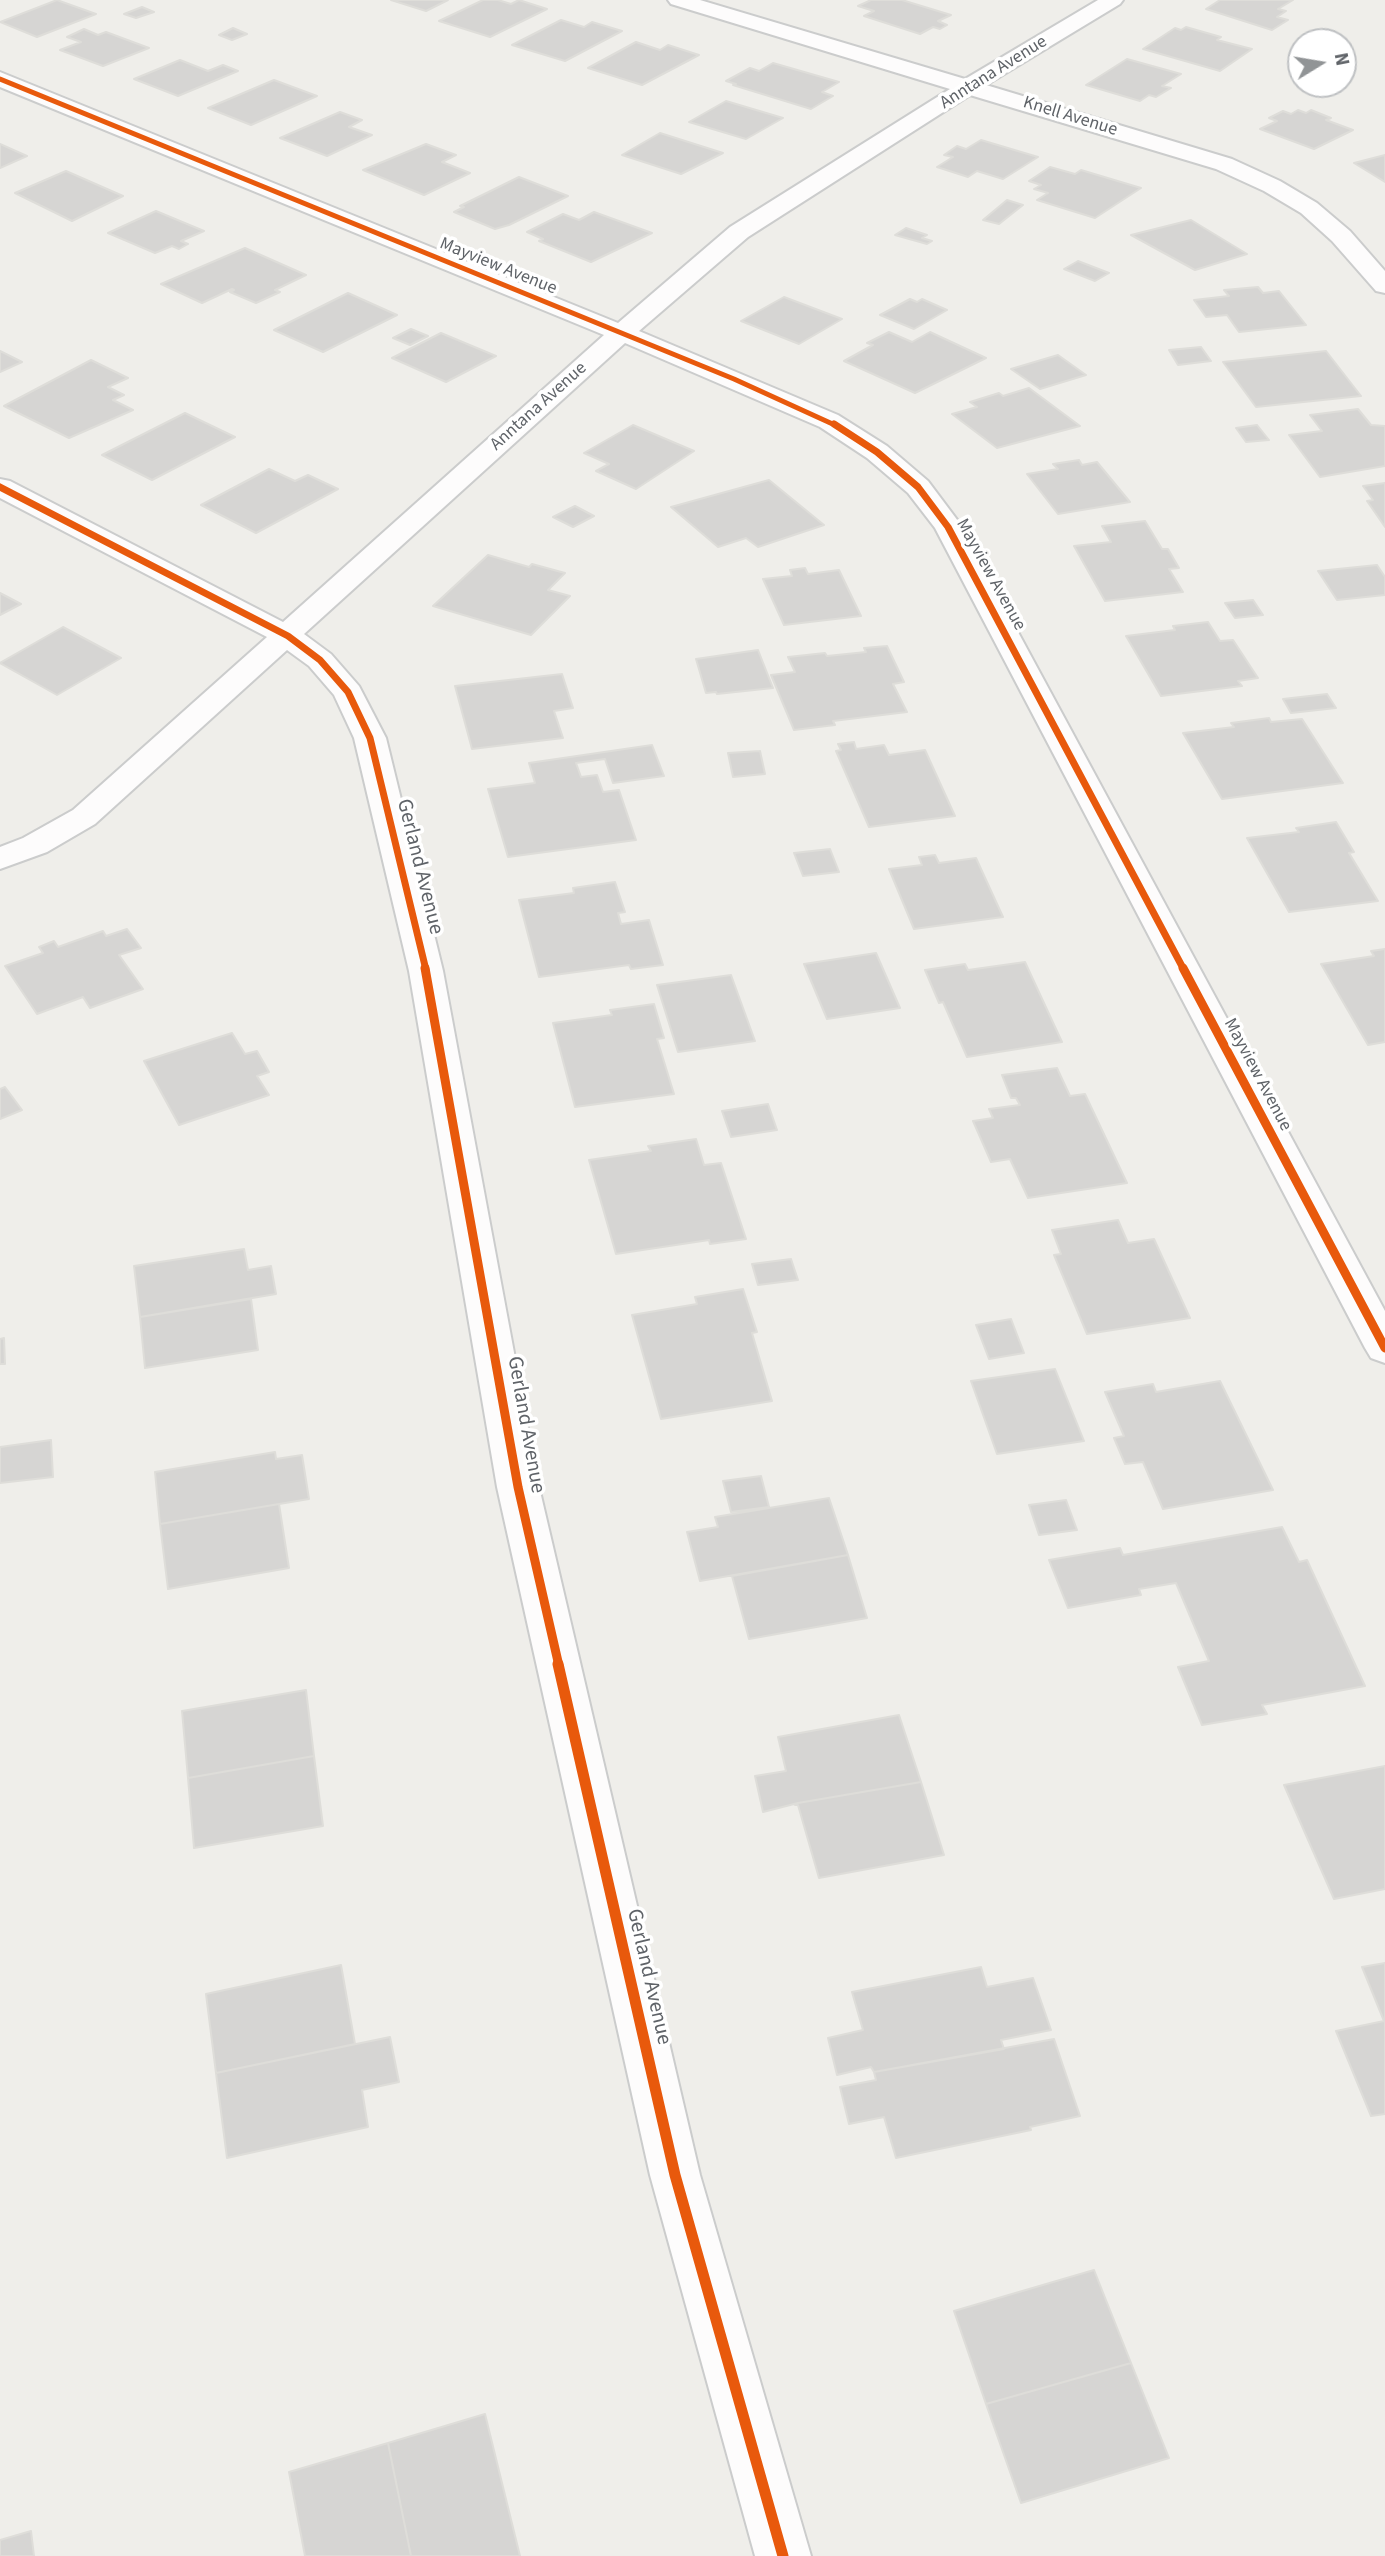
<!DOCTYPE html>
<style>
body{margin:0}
#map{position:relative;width:1385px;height:2556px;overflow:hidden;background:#efeeea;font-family:"Source Sans 3",sans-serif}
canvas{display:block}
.north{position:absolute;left:1287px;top:28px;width:70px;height:70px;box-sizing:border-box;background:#fff;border:2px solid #bfc1c3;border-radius:50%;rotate:79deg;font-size:19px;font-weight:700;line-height:28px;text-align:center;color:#5f6368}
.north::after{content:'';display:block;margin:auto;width:24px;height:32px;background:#919496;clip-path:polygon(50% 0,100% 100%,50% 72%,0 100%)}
</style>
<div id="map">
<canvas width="1385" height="2556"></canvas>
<div class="north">N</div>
</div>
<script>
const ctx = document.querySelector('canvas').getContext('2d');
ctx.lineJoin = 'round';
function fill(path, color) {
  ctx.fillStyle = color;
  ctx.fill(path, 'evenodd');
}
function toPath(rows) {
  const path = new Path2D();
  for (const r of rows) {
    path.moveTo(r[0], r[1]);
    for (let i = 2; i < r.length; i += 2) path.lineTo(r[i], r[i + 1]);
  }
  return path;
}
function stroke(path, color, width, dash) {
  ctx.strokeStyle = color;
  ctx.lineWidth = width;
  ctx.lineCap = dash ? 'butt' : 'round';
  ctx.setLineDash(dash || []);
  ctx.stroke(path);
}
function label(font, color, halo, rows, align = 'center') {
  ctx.font = font + ' "Source Sans 3",sans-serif';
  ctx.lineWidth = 7;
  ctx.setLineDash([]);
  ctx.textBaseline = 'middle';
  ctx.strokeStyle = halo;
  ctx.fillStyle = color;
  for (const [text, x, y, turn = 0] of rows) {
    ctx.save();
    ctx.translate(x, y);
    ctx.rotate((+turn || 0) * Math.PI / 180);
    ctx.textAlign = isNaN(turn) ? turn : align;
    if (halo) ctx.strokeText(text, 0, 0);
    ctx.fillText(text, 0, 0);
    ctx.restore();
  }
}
const building = toPath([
 [57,0,96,14,37,37,0,22,57,0],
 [391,0,448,0,426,11,391,0],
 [483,0,498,0,511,4,519,0,547,9,490,37,439,21,483,0],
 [871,0,902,0,951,15,938,21,947,25,940,29,933,27,920,34,864,16,874,11,858,6,871,0],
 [1220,0,1293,0,1278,9,1286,11,1277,17,1288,20,1272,30,1206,9,1220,0],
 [142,7,154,12,136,18,124,14,142,7],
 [561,20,584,27,592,22,622,31,565,61,512,45,561,20],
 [1186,27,1221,37,1217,40,1252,49,1220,71,1143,49,1175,28,1181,30,1186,27],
 [233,28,247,34,232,40,219,35,233,28],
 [84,29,98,35,106,32,149,48,103,66,60,50,81,42,67,37,84,29],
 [636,42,660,50,668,45,699,55,642,85,588,68,636,42],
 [1127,59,1181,74,1162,86,1171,88,1156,97,1149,95,1140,101,1086,85,1127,59],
 [180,60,208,71,223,65,238,71,178,96,134,79,180,60],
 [773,63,839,82,822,92,833,96,811,109,733,85,736,84,726,81,750,68,759,71,773,63],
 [274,80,317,96,251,125,208,108,274,80],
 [726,101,783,118,746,139,689,122,726,101],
 [1298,110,1306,113,1311,110,1331,118,1326,120,1353,130,1314,149,1260,129,1277,121,1269,118,1283,111,1291,114,1298,110],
 [340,112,362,120,349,127,372,135,327,156,280,138,340,112],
 [660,133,723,153,681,174,622,155,660,133],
 [981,140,1038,157,1003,179,977,171,968,177,937,167,953,157,944,155,957,146,966,149,981,140],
 [0,144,27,156,0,168,0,144],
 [426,144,456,155,442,162,470,173,424,195,363,170,426,144],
 [1385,155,1385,182,1354,163,1385,155],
 [1050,167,1075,174,1081,170,1141,188,1095,218,1037,200,1048,193,1034,189,1041,185,1029,181,1050,167],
 [66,171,123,196,72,221,15,193,66,171],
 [519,177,568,196,509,225,495,229,454,212,464,207,460,206,519,177],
 [1007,200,1023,205,999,224,983,220,1007,200],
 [156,211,204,231,181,241,188,244,179,249,172,246,155,253,108,233,156,211],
 [594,212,652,233,591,262,539,241,543,239,527,232,563,214,579,220,594,212],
 [1191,220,1247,254,1195,270,1131,235,1191,220],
 [906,228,927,235,922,238,932,241,927,244,895,235,906,228],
 [245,248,306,275,275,290,280,292,256,303,230,292,234,290,232,289,202,303,161,284,245,248],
 [1078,261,1109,273,1095,281,1064,269,1078,261],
 [1258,287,1263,293,1279,291,1306,325,1239,332,1227,315,1206,317,1194,300,1229,296,1224,290,1258,287],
 [348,293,397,315,323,352,274,330,348,293],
 [784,297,842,319,799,344,741,321,784,297],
 [910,299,917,302,922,299,947,310,914,329,880,315,910,299],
 [411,329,428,336,410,345,393,338,411,329],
 [889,332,912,342,930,332,986,358,915,393,844,361,873,345,867,343,889,332],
 [441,333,496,356,446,382,392,358,441,333],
 [1201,347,1211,361,1178,365,1169,350,1201,347],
 [0,351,22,362,0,372,0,351],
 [1326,351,1361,396,1256,407,1223,362,1326,351],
 [1058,355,1086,375,1040,389,1011,369,1058,355],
 [91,360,128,378,108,387,124,395,113,400,133,410,69,438,4,406,91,360],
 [1029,388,1080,426,997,448,952,414,977,407,970,402,999,393,1003,396,1029,388],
 [1358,409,1371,425,1385,426,1385,466,1320,477,1289,435,1322,431,1310,415,1358,409],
 [185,413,235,437,152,480,102,455,185,413],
 [633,425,694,451,636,489,596,471,609,464,584,453,633,425],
 [1257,425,1269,440,1246,442,1236,428,1257,425],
 [1079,460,1082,465,1097,462,1130,502,1058,514,1027,474,1058,469,1053,464,1079,460],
 [269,469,295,481,308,475,338,489,256,533,201,505,269,469],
 [769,480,824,525,758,547,746,538,718,547,671,507,769,480],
 [1385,483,1385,527,1367,501,1373,500,1363,486,1385,483],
 [575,506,594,516,573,527,553,517,575,506],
 [1145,521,1162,549,1168,549,1179,568,1169,569,1183,592,1105,601,1074,546,1111,542,1102,526,1145,521],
 [488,555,529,567,532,564,565,573,548,590,570,596,531,635,433,606,488,555],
 [1377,565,1385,577,1385,595,1337,600,1318,571,1377,565],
 [805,568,808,574,839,570,861,616,784,625,763,579,792,576,790,570,805,568],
 [0,593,21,604,0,615,0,593],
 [1253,600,1263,615,1235,618,1225,603,1253,600],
 [1208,622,1220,641,1233,640,1258,678,1238,681,1242,686,1161,696,1126,636,1175,630,1173,626,1208,622],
 [63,627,121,658,57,695,0,663,63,627],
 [887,646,904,682,893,684,907,712,833,721,835,725,794,730,771,675,795,672,788,657,825,653,827,656,866,652,864,648,887,646],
 [758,650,773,688,717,694,716,692,706,693,696,659,758,650],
 [562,674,573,708,554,711,563,738,472,749,455,686,562,674],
 [1327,694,1336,708,1291,713,1283,699,1327,694],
 [1269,718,1271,722,1302,719,1343,783,1222,799,1183,733,1234,727,1231,723,1269,718],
 [854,742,856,749,884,745,889,755,925,750,955,816,869,827,836,751,841,750,838,744,854,742],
 [652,745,664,776,613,783,605,759,576,763,581,777,597,775,603,792,619,790,636,840,508,857,488,789,535,783,529,763,652,745],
 [760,751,765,774,733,777,728,753,760,751],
 [1336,822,1354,852,1349,853,1378,901,1289,912,1247,838,1299,832,1296,828,1336,822],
 [830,849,839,872,803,876,794,853,830,849],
 [935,855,939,863,976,858,1003,917,914,929,889,869,922,865,919,857,935,855],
 [615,882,625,912,618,913,621,924,649,920,663,965,631,969,629,965,539,977,519,900,574,893,573,888,615,882],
 [127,929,141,948,119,955,143,989,90,1008,83,997,37,1014,5,966,43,953,39,947,54,941,58,947,103,931,106,936,127,929],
 [1385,949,1385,1042,1368,1045,1321,964,1374,956,1371,951,1385,949],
 [876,953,900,1008,827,1019,804,964,876,953],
 [1025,962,1062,1042,967,1057,943,1002,939,1003,925,970,965,964,968,970,1025,962],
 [731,975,755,1041,678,1052,657,985,731,975],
 [654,1004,664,1038,657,1039,674,1094,575,1107,553,1023,612,1015,610,1010,654,1004],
 [232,1033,245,1054,257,1051,269,1072,257,1076,269,1095,179,1125,144,1061,232,1033],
 [1057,1068,1070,1096,1085,1094,1127,1183,1028,1198,1010,1159,991,1162,973,1121,993,1118,989,1109,1020,1105,1016,1098,1011,1098,1002,1075,1057,1068],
 [5,1087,22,1110,0,1119,0,1089,5,1087],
 [768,1104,777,1130,731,1137,722,1111,768,1104],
 [696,1139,704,1165,721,1163,746,1239,710,1244,709,1240,616,1254,589,1160,651,1151,648,1146,696,1139],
 [1118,1220,1128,1243,1154,1239,1190,1318,1087,1334,1054,1255,1061,1254,1052,1230,1118,1220],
 [244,1249,248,1270,271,1266,276,1294,140,1317,134,1266,244,1249],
 [791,1259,798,1280,758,1285,752,1264,791,1259],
 [743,1289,757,1332,752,1333,772,1401,661,1419,632,1315,697,1304,695,1297,743,1289],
 [251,1299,258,1350,145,1368,140,1317,251,1299],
 [1011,1319,1024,1353,989,1359,976,1325,1011,1319],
 [4,1338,5,1364,0,1364,0,1339,4,1338],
 [1055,1369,1084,1441,997,1454,971,1381,1055,1369],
 [1220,1381,1273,1490,1163,1509,1143,1462,1125,1464,1114,1438,1124,1436,1105,1392,1153,1384,1156,1392,1220,1381],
 [51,1440,53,1477,0,1483,0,1447,51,1440],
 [275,1452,276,1459,302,1455,309,1499,160,1524,155,1472,275,1452],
 [761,1476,769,1507,731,1512,723,1481,761,1476],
 [829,1498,848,1555,700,1581,687,1532,718,1527,715,1517,829,1498],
 [1066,1500,1077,1530,1039,1535,1029,1505,1066,1500],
 [279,1504,289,1568,168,1589,160,1524,279,1504],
 [1282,1527,1299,1562,1307,1560,1365,1686,1262,1705,1267,1714,1202,1725,1178,1667,1209,1661,1176,1583,1139,1589,1141,1595,1068,1608,1049,1560,1120,1548,1123,1555,1282,1527],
 [848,1555,867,1618,749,1639,732,1576,848,1555],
 [306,1690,314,1756,188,1778,182,1711,306,1690],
 [899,1715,921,1782,798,1803,763,1812,755,1776,786,1771,778,1737,899,1715],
 [314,1756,323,1826,194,1848,188,1778,314,1756],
 [1385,1766,1385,1889,1334,1899,1284,1785,1385,1766],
 [921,1782,944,1855,819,1878,798,1805,795,1805,798,1803,921,1782],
 [1385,1963,1385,2114,1371,2116,1336,2031,1384,2021,1362,1967,1385,1963],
 [341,1965,355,2044,216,2073,206,1994,341,1965],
 [981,1967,987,1987,1033,1978,1051,2030,1001,2040,1004,2049,874,2072,871,2067,837,2075,828,2038,863,2030,852,1992,981,1967],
 [390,2037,399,2082,362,2090,368,2127,227,2158,216,2073,390,2037],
 [1054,2039,1080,2116,1030,2127,1031,2130,896,2158,884,2117,849,2124,840,2087,876,2080,874,2072,1054,2039],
 [1094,2270,1131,2363,986,2404,954,2311,1094,2270],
 [1131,2363,1169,2458,1021,2503,986,2404,1131,2363],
 [485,2414,520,2556,411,2556,388,2443,485,2414],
 [388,2443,411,2556,305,2556,289,2472,388,2443],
 [31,2531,34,2556,0,2556,0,2540,31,2531]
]);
fill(building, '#d6d5d3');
stroke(building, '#deddd9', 2);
const street = toPath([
 [668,0,700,0,965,79,1098,0,1123,0,1120,4,986,85,1232,159,1280,181,1317,203,1350,231,1385,271,1385,293,1376,291,1332,241,1301,213,1264,191,1216,169,970,95,748,237,639,331,838,415,887,446,928,481,958,521,1385,1311,1385,1363,1371,1358,1365,1348,935,528,908,493,867,458,820,427,625,343,304,634,331,654,359,686,386,738,443,971,539,1487,700,2175,811,2556,755,2556,650,2175,497,1487,409,971,354,738,334,695,309,666,287,650,95,824,47,852,0,869,0,847,23,838,73,810,267,637,0,498,0,479,10,481,283,622,604,335,0,87,0,72,618,323,730,227,950,89,671,4,668,0]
]);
stroke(street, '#cbcccc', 4);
fill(street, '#fdfcfc');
stroke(toPath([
 [0,79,734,379,837,426]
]), '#e8590c', 5);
stroke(toPath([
 [834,424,877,452,918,487,948,527,1184,970],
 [0,487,288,636,320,660,348,692,370,738,426,970]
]), '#e8590c', 7);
stroke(toPath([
 [425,968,518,1487,559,1666],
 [1183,968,1385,1348]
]), '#e8590c', 9);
stroke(toPath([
 [558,1664,675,2175,783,2556]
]), '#e8590c', 11);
label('18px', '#5f6368', '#fff', [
 ["Anntana Avenue",994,73,-32],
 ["Knell Avenue",1070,117,17],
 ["Mayview Avenue",498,267,22],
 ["Anntana Avenue",539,407,-42],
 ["Mayview Avenue",990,575,61],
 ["Mayview Avenue",1257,1075,62]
]);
label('21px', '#5f6368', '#fff', [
 ["Gerland Avenue",419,867,76],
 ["Gerland Avenue",525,1425,80],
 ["Gerland Avenue",648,1977,77]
]);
</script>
